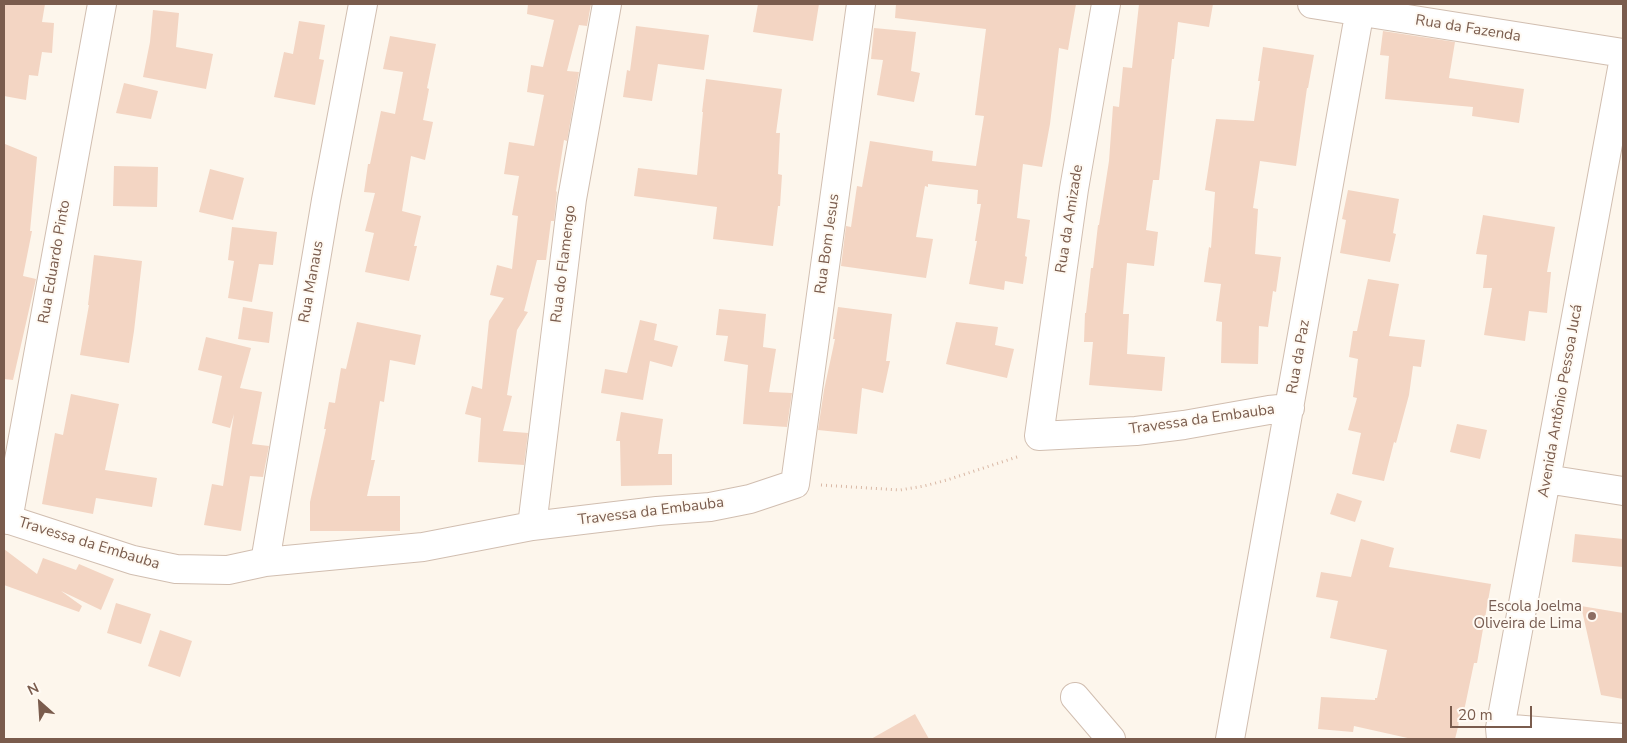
<!DOCTYPE html>
<meta charset="utf-8">
<style>
body{margin:0}
#map{position:relative;width:1627px;height:743px;overflow:hidden;background:#fdf6ec;font-family:"Nunito Sans",sans-serif}
canvas{display:block}
.frame{position:absolute;inset:0;border:5px solid #7a5c4d;pointer-events:none}
.north{position:absolute;left:15px;top:678px;width:50px;height:50px;-webkit-text-stroke:4px #fffaf3;paint-order:stroke;rotate:334deg;font-size:14px;font-weight:700;line-height:20px;text-align:center;color:#7a5c4d}
.north::after{content:'';display:block;margin:auto;width:18px;height:22px;background:#7a5c4d;clip-path:polygon(50% 0,100% 100%,50% 72%,0 100%)}
.scale{position:absolute;left:1450px;top:706px;width:82px;height:22px;box-sizing:border-box;border:2px solid #7a5c4d;border-top:0;padding-left:6px;font-size:15px;line-height:18px;white-space:nowrap;color:#7a5c4d;-webkit-text-stroke:4px #fffaf3;paint-order:stroke}
</style>
<div id="map">
<canvas width="1627" height="743"></canvas>
<div class="frame"></div>
<div class="north">N</div>
<div class="scale">20 m</div>
</div>
<script>
const ctx = document.querySelector('canvas').getContext('2d');
ctx.lineJoin = 'round';
function fill(path, color) {
  ctx.fillStyle = color;
  ctx.fill(path, 'evenodd');
}
function toPath(rows) {
  const path = new Path2D();
  for (const r of rows) {
    path.moveTo(r[0], r[1]);
    for (let i = 2; i < r.length; i += 2) path.lineTo(r[i], r[i + 1]);
  }
  return path;
}
function stroke(path, color, width, dash) {
  ctx.strokeStyle = color;
  ctx.lineWidth = width;
  ctx.lineCap = dash ? 'butt' : 'round';
  ctx.setLineDash(dash || []);
  ctx.stroke(path);
}
function label(font, color, halo, rows, align = 'center') {
  ctx.font = font + ' "Nunito Sans",sans-serif';
  ctx.lineWidth = 4;
  ctx.setLineDash([]);
  ctx.textBaseline = 'middle';
  ctx.strokeStyle = halo;
  ctx.fillStyle = color;
  for (const [text, x, y, turn = 0] of rows) {
    ctx.save();
    ctx.translate(x, y);
    ctx.rotate((+turn || 0) * Math.PI / 180);
    ctx.textAlign = isNaN(turn) ? turn : align;
    if (halo) ctx.strokeText(text, 0, 0);
    ctx.fillText(text, 0, 0);
    ctx.restore();
  }
}
fill(toPath([
 [4,4,45,4,42,22,54,23,52,53,42,52,38,76,29,75,26,100,4,96],
 [528,4,591,4,587,26,579,25,567,71,579,72,567,141,564,140,556,191,557,192,554,221,551,221,546,260,537,260,524,311,528,312,517,330,507,395,512,396,503,431,528,433,524,465,478,462,481,418,465,414,472,386,482,389,489,321,504,298,490,295,497,265,512,269,518,216,512,215,519,176,504,174,509,142,534,146,544,95,527,92,531,65,543,67,554,20,527,14],
 [758,4,819,4,813,41,753,32],
 [896,4,1076,4,1068,50,1059,48,1050,124,1042,167,1023,164,1017,218,1030,220,1025,256,1027,257,1023,284,1005,281,1004,290,969,284,977,241,975,241,981,204,977,204,978,190,928,184,928,187,925,186,916,237,933,239,926,278,841,266,846,226,851,227,857,186,862,187,870,141,933,151,932,161,976,166,984,116,975,115,986,29,895,18],
 [1139,4,1213,4,1209,27,1178,22,1174,59,1172,59,1159,180,1153,180,1146,230,1158,232,1154,266,1127,263,1123,314,1129,314,1127,354,1165,357,1162,391,1089,385,1093,342,1084,342,1085,313,1086,313,1091,268,1093,268,1098,225,1099,225,1109,161,1113,106,1119,107,1123,67,1132,68],
 [153,10,179,13,176,47,213,54,206,89,143,77,150,42],
 [299,21,325,25,319,59,324,60,315,105,274,97,284,52,293,54],
 [636,26,709,35,704,70,658,64,652,101,623,97,627,70,630,71],
 [874,28,916,32,911,71,920,73,914,102,877,95,883,60,871,59],
 [1383,31,1455,42,1449,78,1524,89,1519,123,1472,116,1473,107,1385,99,1389,56,1380,55],
 [390,36,436,44,427,88,429,89,423,120,433,122,425,160,411,156,402,211,421,216,414,246,417,246,409,281,365,272,374,233,365,231,375,193,364,192,368,164,370,164,381,111,395,114,403,72,383,69],
 [1263,47,1314,55,1308,88,1307,88,1296,166,1260,161,1253,208,1258,209,1255,254,1281,257,1276,292,1273,291,1268,327,1259,326,1258,364,1221,363,1222,322,1216,321,1221,284,1204,282,1209,247,1211,248,1215,192,1205,190,1216,119,1254,121,1260,81,1258,81],
 [706,79,782,89,776,133,780,133,778,174,782,175,780,206,778,206,773,246,713,239,717,207,634,196,638,168,697,175,703,112,702,112],
 [124,83,158,91,151,119,116,113],
 [5,144,37,157,30,231,32,231,23,276,36,279,13,380,4,379],
 [114,166,158,167,157,207,113,206],
 [210,169,244,178,233,220,199,212],
 [1348,190,1399,199,1393,233,1396,234,1390,262,1340,253,1346,220,1342,219],
 [1483,215,1555,227,1547,272,1551,272,1547,313,1529,311,1525,341,1484,335,1492,288,1483,288,1487,255,1476,254],
 [232,227,277,232,273,265,259,264,252,302,228,298,234,261,228,260],
 [94,255,142,261,134,331,129,363,80,355,89,305,88,305],
 [1368,279,1399,284,1389,336,1425,340,1421,367,1413,366,1409,395,1396,443,1394,442,1384,481,1352,474,1361,433,1348,430,1357,398,1353,397,1358,359,1349,357,1353,331,1357,331],
 [243,307,273,312,269,343,238,339],
 [838,307,892,314,886,361,890,361,883,393,862,388,857,434,818,430,824,390,835,339,833,339],
 [719,309,766,314,763,347,776,349,769,392,792,393,787,427,743,424,748,365,724,361,728,336,716,335],
 [640,320,657,324,654,340,678,346,672,367,650,361,643,400,601,393,605,369,627,373],
 [357,322,421,335,415,365,390,360,384,402,380,401,371,460,375,460,367,496,400,496,400,531,310,531,310,502,326,429,324,429,329,402,335,403,341,368,346,369],
 [956,322,998,327,995,345,1014,349,1007,378,946,364],
 [206,337,251,348,240,388,262,392,252,444,269,446,263,477,250,476,241,531,204,525,212,484,223,486,234,414,230,428,212,423,222,376,198,370],
 [71,394,119,404,105,470,157,478,152,507,96,498,93,514,42,504,55,433,63,435],
 [621,412,663,419,658,454,672,454,672,485,621,486,620,441,616,441],
 [1457,424,1487,430,1480,459,1450,452],
 [1337,493,1362,501,1355,522,1330,514],
 [1575,534,1623,539,1623,567,1572,562],
 [1361,539,1394,548,1389,567,1491,584,1477,663,1474,663,1464,711,1462,711,1455,739,1412,739,1354,726,1353,732,1318,729,1321,697,1375,700,1375,698,1377,698,1387,650,1330,638,1338,601,1316,597,1321,572,1351,577],
 [4,549,37,574,43,558,76,570,79,564,114,579,101,610,61,591,82,606,79,612,4,585],
 [116,603,151,614,141,644,107,633],
 [1581,606,1623,613,1623,699,1601,695],
 [160,630,192,641,180,677,148,666],
 [915,714,929,739,871,739]
]), '#f3d5c3');
const minor = toPath([
 [1106,4,1074,189,1039,436,1136,431,1184,425,1269,410,1290,408],
 [1312,4,1623,53],
 [1546,479,1623,491],
 [4,518,133,560,176,569,228,570,265,562,423,547,532,526,657,511,710,507,750,499,795,484,861,4],
 [8,520,102,4],
 [532,526,572,199,607,4],
 [265,562,326,200,363,4],
 [1075,697,1111,739],
 [1500,728,1623,738],
 [1230,739,1361,4],
 [1501,739,1500,728,1623,63]
]);
stroke(minor, '#d1beb0', 30);
stroke(toPath([
 [821,485,900,490,924,486,947,480,1020,456]
]), '#d9b8a5', 3, [1, 4]);
stroke(minor, '#fff', 28);
for (const [x, y, r, color] of [
 [1592,616,5,"#8d6e63"]
]) {
  const dot = new Path2D();
  dot.arc(x, y, r, 0, 2 * Math.PI);
  ctx.fillStyle = color;
  ctx.fill(dot);
  stroke(dot, '#fffaf3', 2);
}
label('15px', '#7a5c4d', '#fffaf3', [
 ["Rua da Fazenda",1468,29,9],
 ["Rua da Amizade",1070,219,-81],
 ["Rua Bom Jesus",828,244,-82],
 ["Rua Eduardo Pinto",55,262,-80],
 ["Rua do Flamengo",564,264,-83],
 ["Rua Manaus",312,282,-80],
 ["Rua da Paz",1299,357,-80],
 ["Avenida Antônio Pessoa Jucá",1561,401,-80],
 ["Travessa da Embauba",1202,420,-8],
 ["Travessa da Embauba",651,512,-7],
 ["Travessa da Embauba",89,544,17]
]);
label('15px', '#785e54', '#fffaf3', [
 ["Escola Joelma",1582,607],
 ["Oliveira de Lima",1582,624]
], 'right');
</script>
